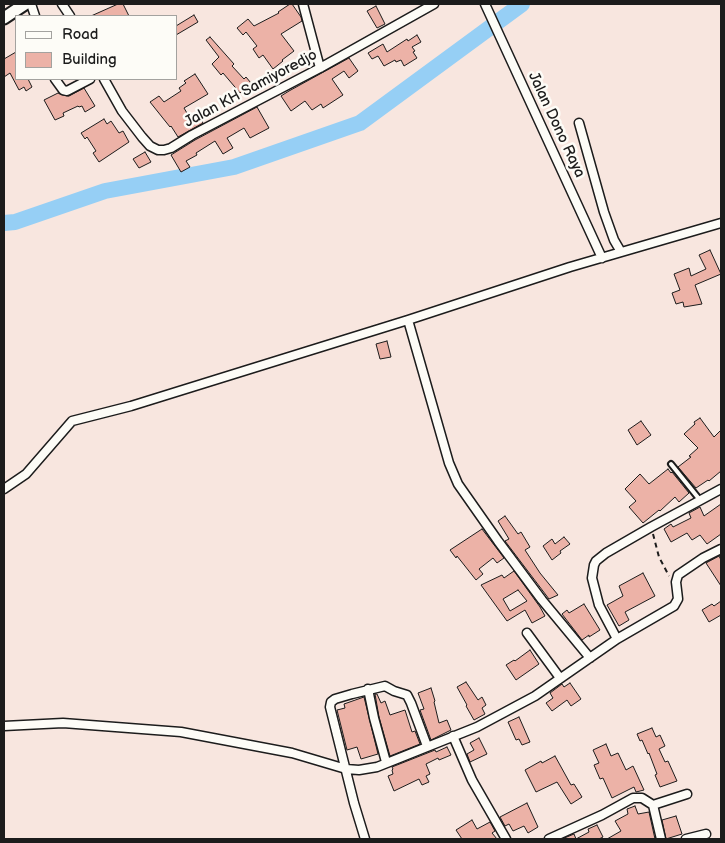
<!DOCTYPE html>
<style>
body{margin:0}
#map{position:relative;width:725px;height:843px;overflow:hidden;background:#f8e6df;font-family:"Balsamiq Sans",sans-serif}
canvas{display:block}
.frame{position:absolute;inset:0;border:5px solid #1c1c1c;pointer-events:none}
.legend{position:absolute;left:15px;top:15px;width:162px;height:65px;box-sizing:border-box;background:#fdfcf7;border:1px solid #a3a29f;margin:0;padding:6px 9px;list-style:none;font-size:15px;color:#1c1c1c}
.legend li{display:flex;align-items:center;gap:10px;height:25px}
.legend b{width:25px;border:1px solid #a3a29f}
</style>
<div id="map">
<canvas width="725" height="843"></canvas>
<div class="frame"></div>
<ul class="legend">
<li><b style="height:6px;background:#fdfcf7"></b>Road</li>
<li><b style="height:14px;background:#ecb2a7"></b>Building</li>
</ul>
</div>
<script>
const ctx = document.querySelector('canvas').getContext('2d');
ctx.lineJoin = 'round';
function toPath(rows) {
  const path = new Path2D();
  for (const r of rows) {
    path.moveTo(r[0], r[1]);
    for (let i = 2; i < r.length; i += 2) path.lineTo(r[i], r[i + 1]);
  }
  return path;
}
function stroke(path, color, width, dash) {
  ctx.strokeStyle = color;
  ctx.lineWidth = width;
  ctx.lineCap = dash ? 'butt' : 'round';
  ctx.setLineDash(dash || []);
  ctx.stroke(path);
}
function fill(path, color) {
  ctx.fillStyle = color;
  ctx.fill(path, 'evenodd');
}
function label(font, color, halo, rows, align = 'center') {
  ctx.font = font + ' "Balsamiq Sans",sans-serif';
  ctx.lineWidth = 5;
  ctx.setLineDash([]);
  ctx.textBaseline = 'middle';
  ctx.strokeStyle = halo;
  ctx.fillStyle = color;
  for (const [text, x, y, turn = 0] of rows) {
    ctx.save();
    ctx.translate(x, y);
    ctx.rotate((+turn || 0) * Math.PI / 180);
    ctx.textAlign = isNaN(turn) ? turn : align;
    if (halo) ctx.strokeText(text, 0, 0);
    ctx.fillText(text, 0, 0);
    ctx.restore();
  }
}
stroke(toPath([
 [4,223,15,222,105,191,234,167,360,123,522,4]
]), '#96cff5', 16);
const building = toPath([
 [118,4,123,4,129,16,91,16,118,4],
 [290,4,292,4,301,17,302,21,281,34,294,51,282,60,283,61,273,69,263,55,259,58,253,49,257,46,246,32,243,35,237,28,248,19,254,26,279,13,278,12,290,4],
 [376,6,385,24,377,28,367,11,376,6],
 [194,15,198,22,176,35,176,26,194,15],
 [417,35,421,42,412,47,415,51,413,52,417,58,404,66,401,60,396,62,395,60,384,66,378,56,372,59,368,53,383,44,387,52,407,39,408,41,417,35],
 [210,37,234,64,232,66,244,79,246,77,251,83,240,93,223,73,221,75,212,64,219,57,206,40,210,37],
 [16,52,16,79,28,79,32,87,26,91,24,87,19,90,10,73,4,77,4,59,16,52],
 [349,58,358,71,349,78,344,71,332,79,343,95,323,108,321,104,312,110,305,101,291,111,281,96,289,91,349,58],
 [195,74,208,94,184,108,191,120,198,115,203,123,178,137,171,126,170,127,150,102,159,96,164,102,181,91,179,88,186,83,184,81,195,74],
 [84,88,95,106,85,112,82,106,79,107,78,106,63,113,64,116,55,120,44,100,58,93,62,95,69,96,84,88],
 [257,107,269,128,250,138,244,128,227,138,233,148,223,154,215,141,196,153,197,155,186,161,190,167,181,172,171,155,195,140,257,107],
 [104,119,107,124,111,121,119,133,123,131,129,142,99,162,93,153,96,151,87,137,85,139,81,133,104,119],
 [145,152,151,162,139,168,133,159,145,152],
 [710,250,721,274,695,285,702,304,684,307,683,302,676,304,672,293,680,290,674,274,689,268,691,276,706,269,699,255,710,250],
 [387,341,391,357,380,359,376,344,387,341],
 [700,418,714,437,721,430,721,471,709,481,708,480,696,488,678,467,691,457,689,456,698,448,684,434,695,424,694,422,700,418],
 [641,421,651,435,637,445,628,430,641,421],
 [668,469,671,473,672,472,689,493,679,502,675,497,660,511,659,510,643,523,629,507,636,501,625,489,640,474,649,484,668,469],
 [721,504,721,534,707,544,700,535,692,540,687,533,671,542,664,529,671,524,673,527,691,518,689,513,700,507,704,516,721,504],
 [505,516,518,534,521,532,530,547,525,550,540,573,558,595,549,599,505,541,509,539,498,521,505,516],
 [482,529,504,558,497,563,493,558,479,569,483,574,476,580,457,556,456,558,450,550,482,529],
 [564,537,570,544,560,551,561,553,552,560,543,546,552,539,555,544,564,537],
 [719,556,721,560,721,586,706,563,719,556],
 [514,571,540,607,545,616,532,623,525,610,507,621,481,585,502,575,504,578,514,571],
 [518,590,527,601,510,611,503,599,518,590],
 [643,573,655,596,625,612,629,620,619,626,607,605,623,596,619,586,643,573],
 [721,601,721,615,709,622,702,610,712,604,714,606,721,601],
 [584,604,600,630,589,637,589,635,582,640,562,614,567,610,569,613,584,604],
 [530,650,539,664,516,680,506,665,514,660,515,661,530,650],
 [466,682,478,700,482,697,486,705,482,708,485,714,474,720,466,706,467,705,457,687,466,682],
 [570,683,581,699,571,706,567,700,552,711,546,703,553,698,550,693,562,684,564,687,570,683],
 [431,688,435,701,434,702,439,723,447,720,451,730,431,740,420,710,424,709,418,693,431,688],
 [375,694,377,694,381,703,385,701,390,715,405,710,412,732,415,731,420,744,390,756,379,717,375,694],
 [364,697,378,754,361,759,357,747,347,750,337,710,345,708,344,704,364,697],
 [519,717,530,742,522,745,519,739,516,740,508,722,519,717],
 [652,728,656,737,660,735,665,746,659,749,665,762,668,761,677,781,660,787,655,775,657,774,649,753,648,754,642,740,640,741,637,734,652,728],
 [479,738,487,754,470,762,467,754,474,750,470,743,479,738],
 [606,744,611,756,618,753,626,770,633,766,644,790,636,792,634,787,612,798,603,778,600,779,594,765,599,763,593,750,606,744],
 [447,747,451,755,439,760,438,758,426,764,430,774,426,776,429,782,422,785,419,779,394,791,388,776,393,774,392,770,393,769,392,767,435,750,436,752,447,747],
 [555,756,571,785,574,784,582,797,571,804,557,782,536,792,525,770,541,761,542,763,555,756],
 [527,803,538,827,528,833,524,826,513,831,509,824,505,826,500,817,527,803],
 [635,806,638,814,649,812,655,839,607,839,621,831,615,821,628,814,627,809,635,806],
 [676,816,682,834,666,839,662,820,676,816],
 [472,820,477,829,490,822,495,831,492,833,497,839,462,839,456,830,472,820],
 [597,825,603,837,599,839,562,839,574,834,576,839,589,832,588,829,597,825]
]);
fill(building, '#ecb2a7');
stroke(building, '#1c1c1c', 1);
const service = toPath([
 [671,464,700,500]
]);
const minor = toPath([
 [31,4,35,16],
 [62,4,70,16],
 [303,4,320,68],
 [485,4,602,258],
 [55,79,63,90,67,91,90,79],
 [104,79,122,111,142,137,150,146,158,150,164,150,171,148,192,135,320,68,434,4],
 [579,123,604,212,614,240,621,252],
 [408,320,449,463,458,484,498,541,542,600,590,658],
 [4,489,26,474,72,421,131,406,408,320,570,267,721,223],
 [527,633,560,678],
 [617,639,599,605,592,578,594,565,596,561,606,553,651,527,721,489],
 [368,689,374,718,386,762],
 [4,726,63,723,181,732,292,753,346,769,359,770,377,767,477,727,535,696,617,639,674,606,678,599,676,582,678,575,703,558,721,549],
 [453,736,472,780,506,839],
 [653,805,661,839],
 [365,839,354,803,330,707,331,702,335,699,352,694,385,686,394,691,407,695,411,703,427,746],
 [549,839,602,815,633,798,642,798,653,805,687,794],
 [686,839,706,834]
]);
const primary = toPath([
 [4,18,25,4]
]);
stroke(service, '#1c1c1c', 8);
stroke(minor, '#1c1c1c', 11);
stroke(primary, '#1c1c1c', 15);
stroke(toPath([
 [653,534,659,557,669,576]
]), '#1c1c1c', 2, [5, 4]);
stroke(service, '#fdfcf7', 4);
stroke(minor, '#fdfcf7', 8);
stroke(primary, '#fdfcf7', 11);
label('15px', '#1c1c1c', '#fdfcf7', [
 ["Jalan KH Samiyoredjo",251,89,-28],
 ["Jalan Dono Raya",556,125,65]
]);
</script>
